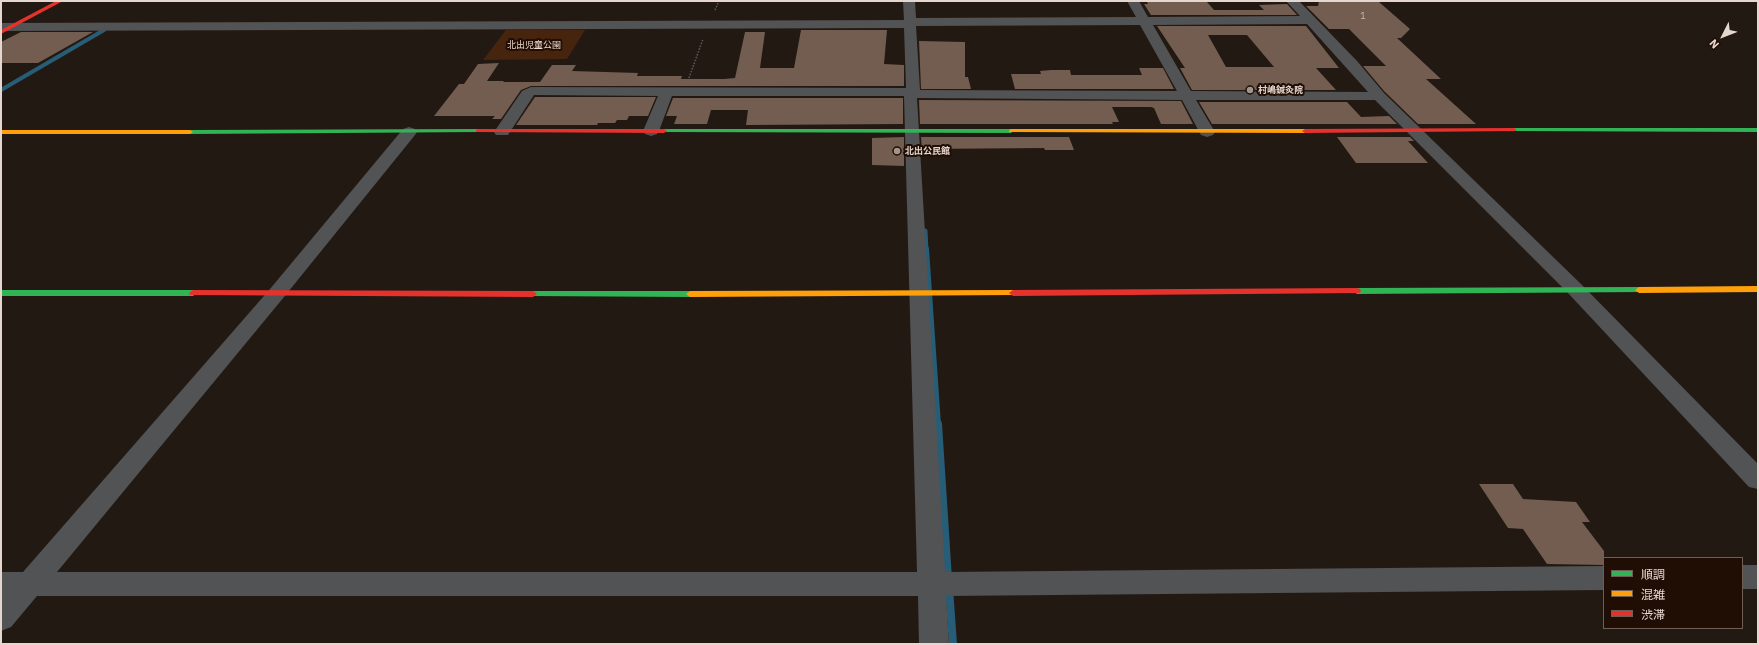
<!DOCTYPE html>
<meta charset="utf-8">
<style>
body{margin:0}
#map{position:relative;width:1759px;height:645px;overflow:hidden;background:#231913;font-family:"IBM Plex Sans","Noto Sans JP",sans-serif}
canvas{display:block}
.frame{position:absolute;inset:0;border:2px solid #e5d7cf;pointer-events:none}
.legend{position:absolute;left:1603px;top:557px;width:140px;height:72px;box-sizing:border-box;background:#200e04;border:1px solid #6f5e55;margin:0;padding:5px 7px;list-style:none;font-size:12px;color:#e5d7cf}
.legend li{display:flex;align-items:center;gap:8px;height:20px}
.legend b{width:20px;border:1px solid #6f5e55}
.north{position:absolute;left:1703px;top:16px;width:40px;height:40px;-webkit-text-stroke:3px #200e04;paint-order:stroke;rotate:228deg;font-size:11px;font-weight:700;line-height:16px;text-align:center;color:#e5d7cf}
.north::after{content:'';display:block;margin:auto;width:14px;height:18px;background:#e5d7cf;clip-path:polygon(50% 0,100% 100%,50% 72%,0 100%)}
</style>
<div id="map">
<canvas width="1759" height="645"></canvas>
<div class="frame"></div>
<ul class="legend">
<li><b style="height:5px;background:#30b455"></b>順調</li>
<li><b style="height:5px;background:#ff9f0a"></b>混雑</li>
<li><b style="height:5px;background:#e5322d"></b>渋滞</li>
</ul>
<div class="north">N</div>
</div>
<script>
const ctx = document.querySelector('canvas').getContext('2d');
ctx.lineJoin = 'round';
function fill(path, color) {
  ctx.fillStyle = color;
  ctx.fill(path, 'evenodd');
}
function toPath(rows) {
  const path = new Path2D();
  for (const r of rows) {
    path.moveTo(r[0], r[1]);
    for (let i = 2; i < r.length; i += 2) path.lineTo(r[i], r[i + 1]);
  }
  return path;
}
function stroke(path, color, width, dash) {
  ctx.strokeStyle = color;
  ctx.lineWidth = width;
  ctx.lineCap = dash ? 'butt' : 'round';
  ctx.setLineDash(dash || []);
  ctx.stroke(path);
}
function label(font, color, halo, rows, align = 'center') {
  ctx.font = font + ' "IBM Plex Sans","Noto Sans JP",sans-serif';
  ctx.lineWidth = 4;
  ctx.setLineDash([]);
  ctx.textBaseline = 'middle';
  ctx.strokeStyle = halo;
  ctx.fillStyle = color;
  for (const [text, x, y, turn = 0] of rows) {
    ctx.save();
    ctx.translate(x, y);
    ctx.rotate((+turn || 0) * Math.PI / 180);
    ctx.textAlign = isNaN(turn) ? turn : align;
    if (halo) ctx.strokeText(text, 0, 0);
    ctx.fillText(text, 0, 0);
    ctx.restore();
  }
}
fill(toPath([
 [506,30,585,30,567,59,483,60]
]), '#47240e');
stroke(toPath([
 [1,90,104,30]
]), '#285d78', 4);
stroke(toPath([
 [925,231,926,250]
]), '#285d78', 5);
stroke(toPath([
 [926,249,938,425]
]), '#285d78', 6);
stroke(toPath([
 [938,424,948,579],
 [949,588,953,644]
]), '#285d78', 8);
fill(toPath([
 [1319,1,1379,2,1410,29,1401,38,1397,38,1441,79,1426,79,1476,124,1418,124,1384,91,1363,66,1386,66,1349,29,1329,29,1306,6,1318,6],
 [1147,2,1207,2,1214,10,1264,10,1259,5,1287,4,1297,15,1150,15,1151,15,1144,4,1148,4],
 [1157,26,1306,26,1339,68,1316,68,1336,90,1192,90,1180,68,1185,68],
 [1208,35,1247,35,1274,67,1226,67],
 [801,30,887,30,884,64,904,65,904,86,531,86,521,90,501,119,492,119,495,116,434,116,459,84,464,84,478,64,499,63,487,81,504,81,503,82,540,82,552,65,576,65,572,71,638,73,637,76,682,76,681,79,724,79,735,78,745,32,765,32,760,68,794,68],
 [21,32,93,32,38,63,1,63,1,42],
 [919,41,965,42,965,77,968,77,971,89,921,89],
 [1139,68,1163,68,1174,89,1015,89,1011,74,1041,74,1040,71,1051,70,1070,70,1071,75,1142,75],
 [535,97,656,97,648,116,629,116,627,120,617,120,615,123,598,123,597,125,516,125],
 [673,98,903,98,903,124,746,125,748,110,711,110,707,124,674,124,677,116,666,116],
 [919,100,1181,101,1193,124,1161,124,1154,108,1151,107,1112,107,1119,122,1112,122,1113,124,920,124],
 [1199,102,1347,102,1361,117,1389,116,1397,124,1212,124],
 [904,137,904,166,872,165,872,138],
 [921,137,1069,137,1074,150,1045,150,1044,148,922,149],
 [1337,137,1410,137,1414,141,1408,141,1428,163,1356,163],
 [1479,484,1513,484,1523,499,1576,502,1590,522,1582,522,1604,551,1604,565,1547,564,1523,529,1508,528]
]), '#725d50');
stroke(toPath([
 [715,10,719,1],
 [689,78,703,39]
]), '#5c5a5a', 1.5, [1.5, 1.5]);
fill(toPath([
 [903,1,915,1,916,18,1136,17,1127,1,1139,1,1148,17,1300,16,1286,1,1299,1,1357,61,1384,93,1582,285,1758,464,1758,489,1749,487,1568,293,1375,100,1196,100,1215,132,1213,135,1207,137,1201,135,1182,100,917,98,945,572,1604,566,1604,590,946,596,949,644,919,644,918,596,37,596,11,627,1,631,1,572,23,572,270,289,403,129,409,127,415,129,417,132,415,135,284,297,57,572,917,572,904,96,672,96,659,131,657,134,651,136,645,134,643,131,658,96,534,95,508,135,496,135,494,132,522,91,531,87,906,88,904,28,1,31,1,23,904,20,903,1],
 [1307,24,1368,92,1191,91,1153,25,1307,24],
 [1140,25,1177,91,920,90,916,26,1140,25],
 [1742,565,1758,565,1758,589,1742,589,1742,565]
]), '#525354');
fill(toPath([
 [1514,128,1758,128,1758,132,1512,131,1512,129,1514,128],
 [478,129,480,130,480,132,190,134,187,132,190,130,478,129],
 [664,129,1011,129,1014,131,1011,133,662,132,662,130,664,129],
 [1639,287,1643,290,1642,292,1357,294,1353,291,1357,288,1639,287],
 [1,290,193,290,197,293,193,296,1,296,1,290],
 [533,291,690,291,694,294,690,297,530,296,529,294,530,292,533,291]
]), '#30b455');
fill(toPath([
 [1011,129,1305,129,1308,131,1305,133,1009,132,1009,130,1011,129],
 [1,130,190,130,193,132,190,134,1,134,1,130],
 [1758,286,1758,292,1639,293,1635,290,1639,287,1758,286],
 [1013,290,1016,291,1017,293,1016,295,690,297,686,294,690,291,1013,290]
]), '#ff9f0a');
fill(toPath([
 [56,1,63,1,1,34,1,30,56,1],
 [1514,128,1516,129,1516,131,1305,133,1302,131,1305,129,1514,128],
 [478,129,664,129,667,131,664,133,476,132,476,130,478,129],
 [1357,288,1360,289,1361,291,1360,293,1013,296,1009,293,1013,290,1357,288],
 [193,290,533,291,537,294,533,297,190,295,189,293,193,290]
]), '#e5322d');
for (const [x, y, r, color] of [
 [1250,90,4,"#a1948d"],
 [897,151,4,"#a1948d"]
]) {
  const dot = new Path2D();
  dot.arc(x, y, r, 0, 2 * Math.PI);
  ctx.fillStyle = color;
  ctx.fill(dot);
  stroke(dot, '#200e04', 1.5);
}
label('9px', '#c8b8af', null, [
 ["1",1363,16]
]);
label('9px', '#f1d9cc', '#200e04', [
 ["北出児童公園",534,45]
]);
label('bold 9px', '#e5d7cf', '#200e04', [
 ["村嶋鍼灸院",1258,90],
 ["北出公民館",905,151]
], 'left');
</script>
